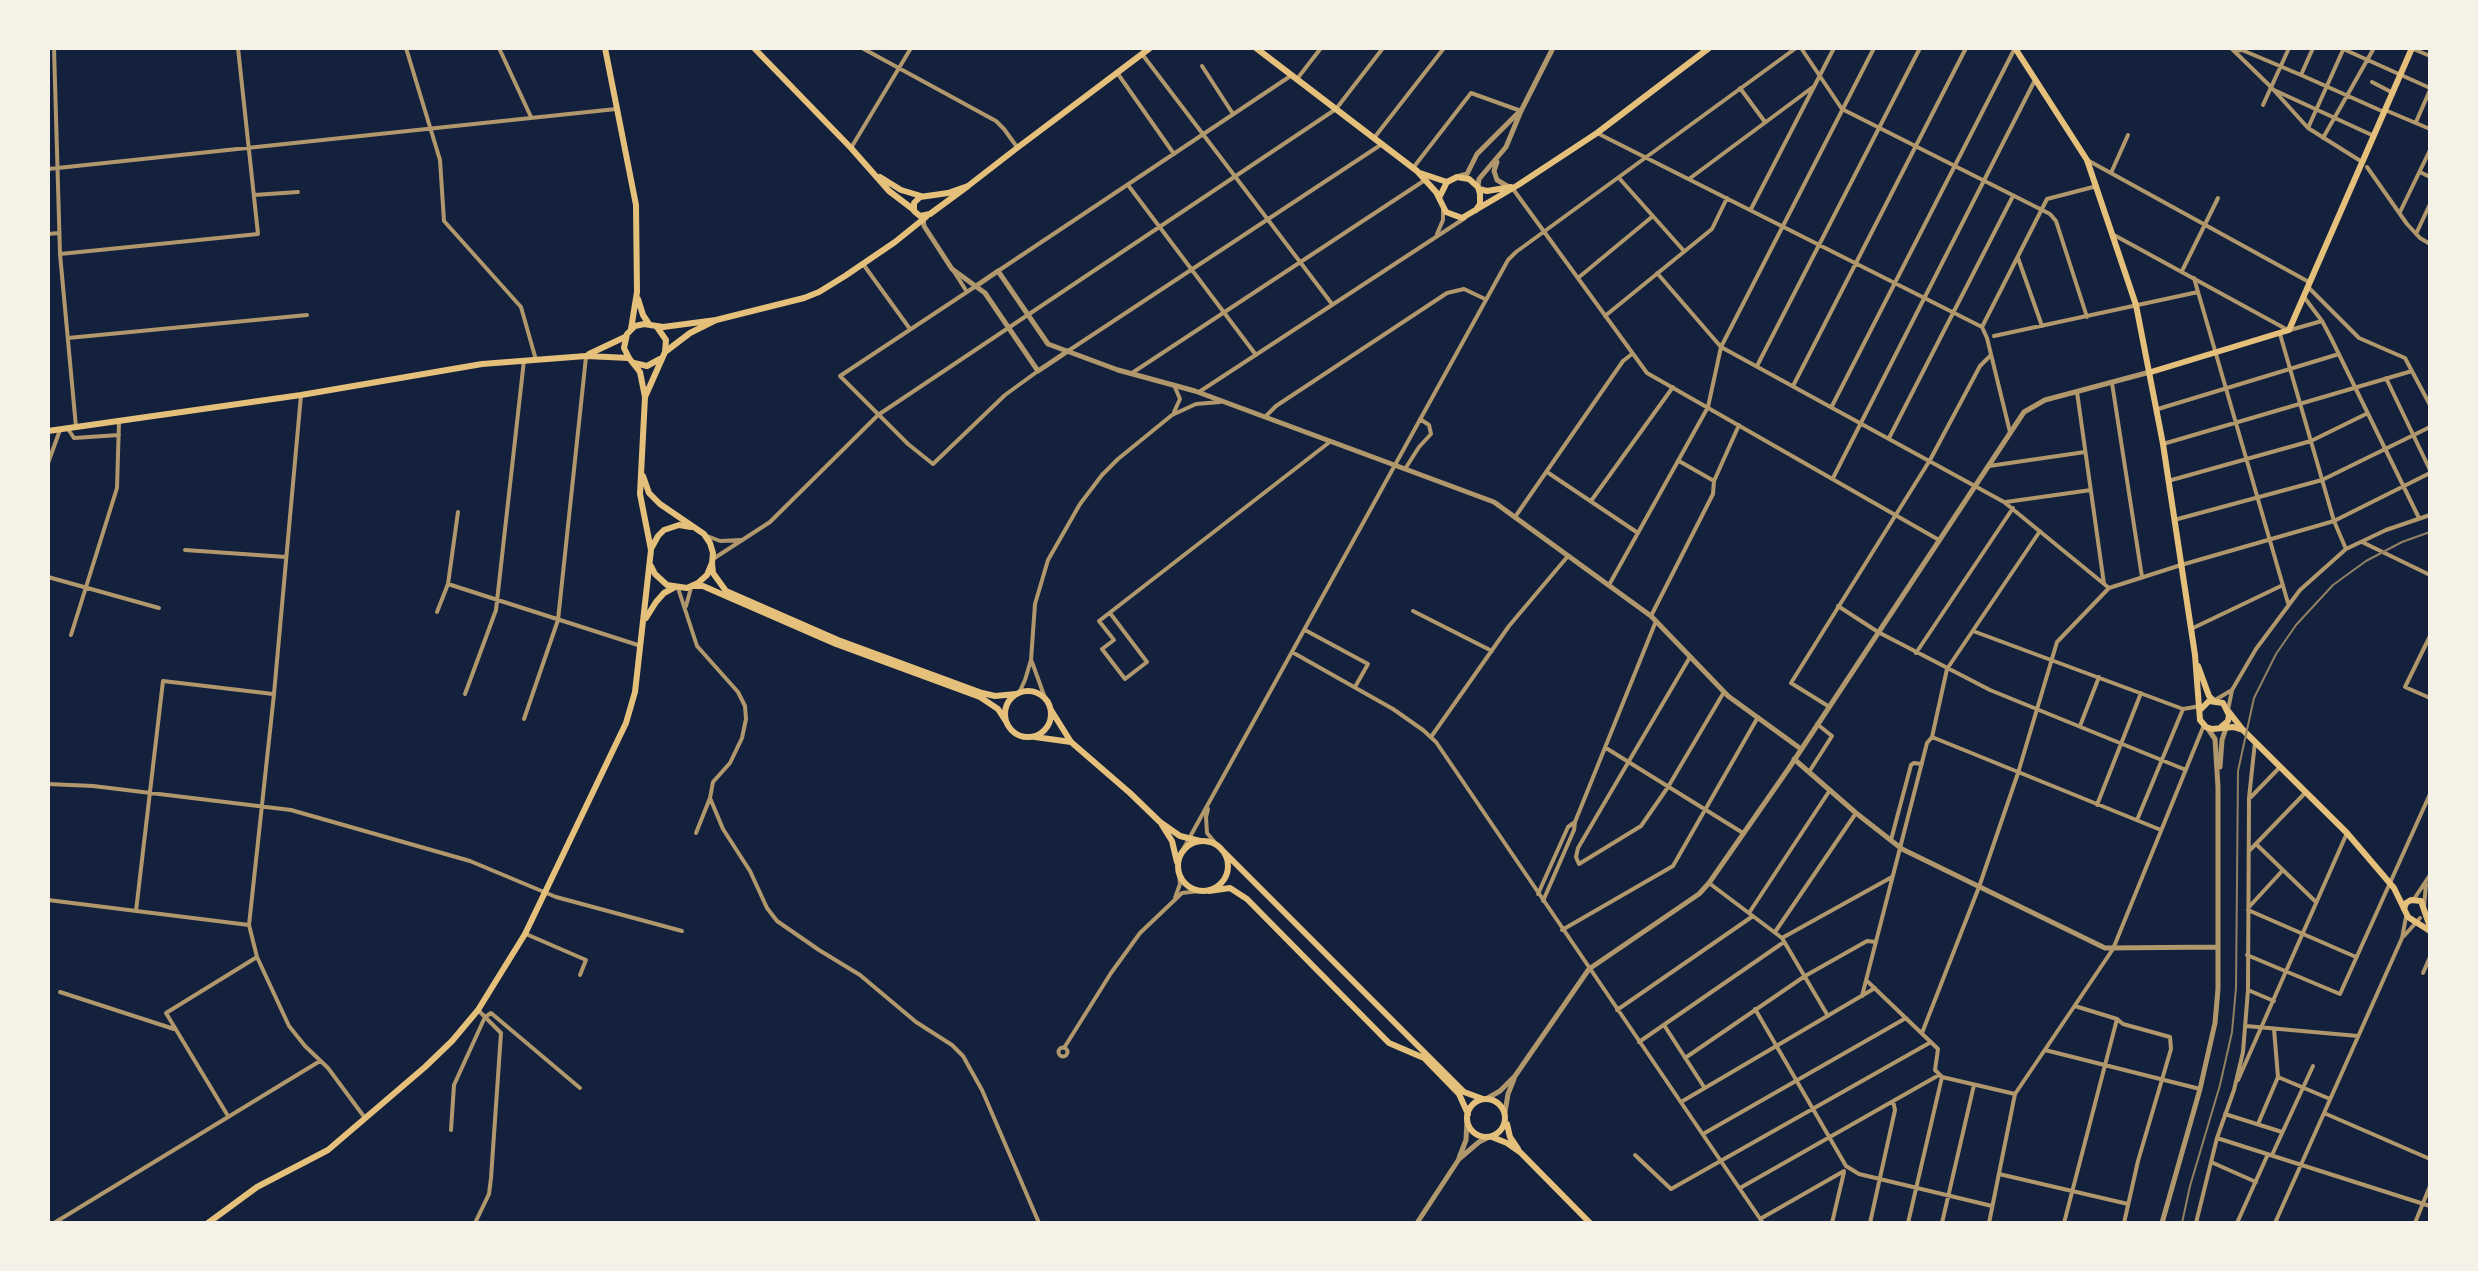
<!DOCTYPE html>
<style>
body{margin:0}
#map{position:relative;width:2478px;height:1271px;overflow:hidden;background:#14213d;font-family:Montserrat,sans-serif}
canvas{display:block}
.frame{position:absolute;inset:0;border:50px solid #f6f1e7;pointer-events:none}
</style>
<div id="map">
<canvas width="2478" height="1271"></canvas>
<div class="frame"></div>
</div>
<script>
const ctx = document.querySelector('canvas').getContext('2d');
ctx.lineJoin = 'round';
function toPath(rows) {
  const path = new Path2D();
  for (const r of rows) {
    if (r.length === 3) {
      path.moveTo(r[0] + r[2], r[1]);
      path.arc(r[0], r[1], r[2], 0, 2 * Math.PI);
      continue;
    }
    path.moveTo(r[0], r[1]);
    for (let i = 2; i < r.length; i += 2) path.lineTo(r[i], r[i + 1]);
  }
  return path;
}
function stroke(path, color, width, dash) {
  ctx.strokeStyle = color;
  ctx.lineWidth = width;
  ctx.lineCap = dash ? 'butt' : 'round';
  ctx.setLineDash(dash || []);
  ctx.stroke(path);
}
stroke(toPath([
 [54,48,60,254,76,427],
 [406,48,440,160,444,221,521,307,536,360],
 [499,48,531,117],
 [862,48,996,121,1004,129,1017,147],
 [1801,48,1842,109,2050,214,2056,221,2087,317],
 [2231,48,2271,87,2308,128,2359,160],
 [2341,48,2430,88],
 [2411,48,2430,56],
 [2235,51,2242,50,2301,75,2384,112],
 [1142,54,1332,304],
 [1202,66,1233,114],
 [1118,74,1174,154],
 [2301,75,2313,48],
 [1297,79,1321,48],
 [2372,82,2393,93],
 [1740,88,1765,122],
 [2274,90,2374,136],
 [2263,105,2289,48],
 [2385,110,2430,129],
 [2416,122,2430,90],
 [2308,128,2343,50],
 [1597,133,1982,327,1987,338,2010,432],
 [1374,138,1444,48],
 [2323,138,2374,48],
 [851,148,911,48],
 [2089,161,2309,282],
 [2367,167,2407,224,2420,238,2430,244],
 [1413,168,1471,93,1521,111],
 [48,169,616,109],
 [2420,172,2430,177],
 [2111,173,2128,135],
 [1619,178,1684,251],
 [1689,179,1813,87],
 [1128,185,1256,355],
 [1513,189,1647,373,1939,540],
 [254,195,298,192],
 [1751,209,1834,48],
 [2400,212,2430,150],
 [48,234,59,233],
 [1437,234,1443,220,1443,208],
 [2416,234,2430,204],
 [2114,235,2286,329],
 [60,254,258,234,238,48],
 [2018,258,2042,326],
 [863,264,910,329],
 [953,270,967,292],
 [998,271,1292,75],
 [2182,271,2218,198],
 [1657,273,1721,347,2004,502,2109,588],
 [1578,278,1653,216],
 [2194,278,2288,603],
 [976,286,840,376,908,444,933,464,1005,395,1038,371],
 [2308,287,2359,338,2405,358,2430,405],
 [2304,297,2322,321,2330,336,2419,518],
 [1605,316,1712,229,1727,198],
 [1982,327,2047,199,2097,186],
 [2290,330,2322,321],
 [2280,334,2334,521,2346,549],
 [1994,336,2198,292],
 [68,338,307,315],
 [1068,351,1382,144],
 [1757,366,1920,48],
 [1132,373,1425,180],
 [2386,378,2430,470],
 [2112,383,2142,577],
 [1793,386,1966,48],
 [1199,392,1465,218],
 [2077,392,2104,584],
 [301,395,274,694,249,925,257,957,289,1026,305,1046,328,1068,365,1118],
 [1832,406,2015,48],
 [2158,409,2339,354],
 [1174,412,1180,399,1174,385],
 [1265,417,1276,406,1447,293,1464,289,1485,299],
 [68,429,74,438,119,435],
 [1889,438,2013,196],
 [2163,444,2412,371],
 [48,463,60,430],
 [1989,466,2085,452],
 [1405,469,1419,447,1431,434,1429,425,1420,419],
 [1547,472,1638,533],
 [1833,478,2035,80],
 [1714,481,1739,425],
 [2168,481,2311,441,2366,414],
 [1591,501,1673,387],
 [2006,502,2091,490],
 [458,512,448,584,641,646],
 [1515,517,1623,361,1632,354],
 [2174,520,2322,480,2430,427],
 [707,536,720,541,741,540],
 [2362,542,2430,575],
 [185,550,286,557],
 [713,559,770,522,878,415,1336,109,1383,48],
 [48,577,159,608],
 [1609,585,1708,407,1721,347,1874,48],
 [678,588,697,646,738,692,745,706,746,719,742,738,730,763,713,782,710,798,696,833],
 [686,606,691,588],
 [1838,606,1878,632,1990,690,2186,770],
 [1413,611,1492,651],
 [437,612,448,584],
 [1110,613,1147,662,1125,679,1102,649,1114,640,1099,621,1331,441],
 [1651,616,1713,494,1714,481,1679,461],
 [2191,629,2283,585],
 [1305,630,1368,664,1355,687],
 [1973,631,2183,709,2201,706],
 [71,635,117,488,119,422],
 [2430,636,2405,687,2430,698],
 [1292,652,1393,709,1423,730,1436,742,1763,1223],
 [1916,653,2013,508],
 [1690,657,1578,848,1576,857,1579,864,1641,826,1668,787,1724,692],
 [1032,662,1045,698],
 [1019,693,1025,680,1031,660,1035,604,1048,560,1080,504,1102,475,1118,459,1172,415,1196,404,1220,402],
 [465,694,496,610,524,360],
 [2215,700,2232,690],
 [1828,706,1791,683,1930,460,1980,366,1991,355],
 [2228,710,2232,690,2256,649,2300,590,2346,549,2386,530,2430,515],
 [524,719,558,620,586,357],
 [2080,726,2099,677],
 [1431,737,1509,626,1568,556],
 [1932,737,2161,830],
 [1606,748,1743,833],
 [1809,772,1832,736,1817,724],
 [48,784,93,786,291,810,470,861,556,897,682,931],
 [2251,797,2280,767],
 [710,798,723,829,750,871,767,908,777,921,819,950,860,975,916,1022,952,1045,963,1056,982,1090,1039,1223],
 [2097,805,2141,693],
 [1208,809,1206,817,1207,833,1218,846],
 [2137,820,2183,709],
 [1891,840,1911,765,1914,763,1922,764],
 [2256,844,2316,902],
 [2249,851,2306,792],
 [1180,855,1508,260,1516,252,1796,48],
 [1709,883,1782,938,1828,1016],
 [1538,894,1568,827,1575,822],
 [1175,898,1180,884,1179,873],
 [2414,899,2430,875],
 [48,900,249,925],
 [1543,901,1574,830,1575,822,1656,621],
 [2249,907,2283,870],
 [2424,907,2426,884],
 [2248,910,2356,957],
 [136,911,163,681,273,694],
 [1749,913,1830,790],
 [1562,930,1673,866,1758,717],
 [1775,932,1856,813],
 [526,934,586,960,580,975],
 [2404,936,2420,918],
 [1782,938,1892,877],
 [2247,955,2340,994,2430,794],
 [2423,973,2430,957],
 [1866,980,1938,1049,1935,1070,1942,1077,2015,1094],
 [2248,990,2274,1001],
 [60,992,174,1029],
 [1862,996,1927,743,1932,737,1947,669,2040,531],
 [2075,1006,2117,1019,2123,1024,2170,1037,2171,1049,2138,1161,2124,1223],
 [1755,1009,1846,1166,1859,1174,1992,1206],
 [1617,1010,1753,916],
 [1664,1025,1704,1087],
 [2246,1026,2358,1036],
 [2274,1029,2278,1077,2330,1099],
 [1922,1033,1979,887,2018,773,2057,642,2109,588,2181,565,2334,521,2430,473],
 [1639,1042,1784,942],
 [1063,1052,4.5],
 [1064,1048,1111,973,1140,933,1182,893,1199,891],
 [2045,1050,2200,1089],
 [1685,1058,1805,976,1867,941,1876,942],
 [2238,1080,2347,833],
 [1681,1102,1875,988],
 [2324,1113,2430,1159],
 [2225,1114,2282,1132],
 [228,1116,166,1013,257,957],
 [2258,1124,2278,1077],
 [451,1130,454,1085,485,1017,491,1013,580,1088],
 [1703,1134,1906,1018],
 [2217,1138,2430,1206],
 [1635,1155,1671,1189,1931,1042],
 [2272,1155,2313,1066],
 [2211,1162,2256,1182],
 [1999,1174,2128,1204],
 [1740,1188,1939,1075],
 [1760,1219,1844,1171],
 [54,1223,320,1061],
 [475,1223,489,1194,491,1178,501,1033,478,1010],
 [1832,1223,1844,1172],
 [1870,1223,1895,1110,1893,1101],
 [1908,1223,1942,1077],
 [1942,1223,1974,1085],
 [1989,1223,2015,1094,2113,949,2204,725],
 [2064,1223,2117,1019],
 [2196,1223,2217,1138,2234,1090,2243,1052,2248,990,2249,798,2255,742],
 [2237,1223,2268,1154],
 [2275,1223,2402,938,2406,917],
 [2415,1223,2430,1186]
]), '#b1986c', 4);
stroke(toPath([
 [1497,162,1494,171,1497,180,1509,187],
 [1460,176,1467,174,1477,154,1517,114],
 [1478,186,1479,179,1506,147,1521,111,1553,48],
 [923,219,924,226,952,269,985,293,1038,371,1068,351],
 [976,286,998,271,1048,344,1118,370,1195,391,1494,502,1651,616,1728,696,1801,749],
 [1794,759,1856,813,1902,849,2105,948,2218,947],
 [2220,767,2222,740,2227,725],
 [1486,1099,1500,1091,1515,1076,1589,969,1699,894,1709,883,1789,768,2024,412,2045,400,2150,372],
 [1505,1112,1508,1094,1514,1079],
 [1459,1158,1466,1140,1467,1120],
 [1417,1223,1459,1159,1479,1142,1489,1137],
 [2162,1223,2200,1089,2215,1023,2218,989,2218,787,2215,739,2208,729]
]), '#b1986c', 5);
stroke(toPath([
 [605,48,636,205,637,292,631,329],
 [638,299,643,315,649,324],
 [657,327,666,340,665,352],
 [589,354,625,337],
 [634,363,647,366,660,359],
 [2151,372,2289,330,2412,48],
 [645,397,640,372,629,358,624,348,627,334,635,326,644,324,663,327,716,320,804,298,819,292,845,276,895,242,926,217],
 [48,431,301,395,482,364,586,356,629,358],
 [643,476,649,493,660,504,704,534,710,543,713,553,712,563,707,575,698,583,687,588,667,585,655,574,651,566],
 [652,547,658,536,664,530,679,525,691,527],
 [712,563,713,573,726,591,838,640,982,693,995,696,1016,694],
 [693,586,703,586,836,644,980,697,998,709,1007,723],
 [646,618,656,602,664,593,675,587],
 [1028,714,23],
 [1051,710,1071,742,1130,793,1160,822,1180,836,1200,841],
 [1035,737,1071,742],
 [1162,825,1172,841,1177,862],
 [1203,866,25],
 [1222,850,1464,1092,1483,1099],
 [1209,891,1230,888,1247,899,1389,1043,1424,1058,1459,1094,1468,1114],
 [1486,1118,19],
 [1507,1124,1510,1137,1518,1149],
 [1492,1137,1507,1143,1520,1152,1590,1223],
 [208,1223,257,1187,328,1150,425,1067,452,1041,478,1010,525,934,626,723,635,692,651,550,640,494,645,397,665,352,690,333,716,320]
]), '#e5c07b', 6);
stroke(toPath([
 [754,48,851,148,889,191,914,210],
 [1256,48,1417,171,1436,192,1446,212,1462,218,1518,185,1597,133,1709,48],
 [2015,48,2087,160,2136,305,2163,444,2195,655,2200,720,2206,727,2212,729,2233,727,2243,730],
 [1420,173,1447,182],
 [880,177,901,190,921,196],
 [968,186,948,193,920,197,914,203,914,211,920,216,930,214,968,186,1017,148,1150,48],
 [1479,189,1487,191,1511,187],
 [1440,196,1447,182,1457,177,1469,179,1478,187,1480,194,1480,204,1476,210],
 [2198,666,2209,696,2213,700],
 [2200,710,2209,701,2223,703,2229,715,2228,721,2221,727],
 [2229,712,2243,730,2347,833,2394,888,2408,917,2430,931],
 [2404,909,2406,903,2411,900,2421,901,2430,927]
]), '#e5c07b', 6);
stroke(toPath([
 [2182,1223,2190,1186,2220,1085,2232,1032,2236,988,2238,771,2254,698,2276,654,2296,625,2333,585,2366,561,2402,542,2430,532]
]), '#918062', 2);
</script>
